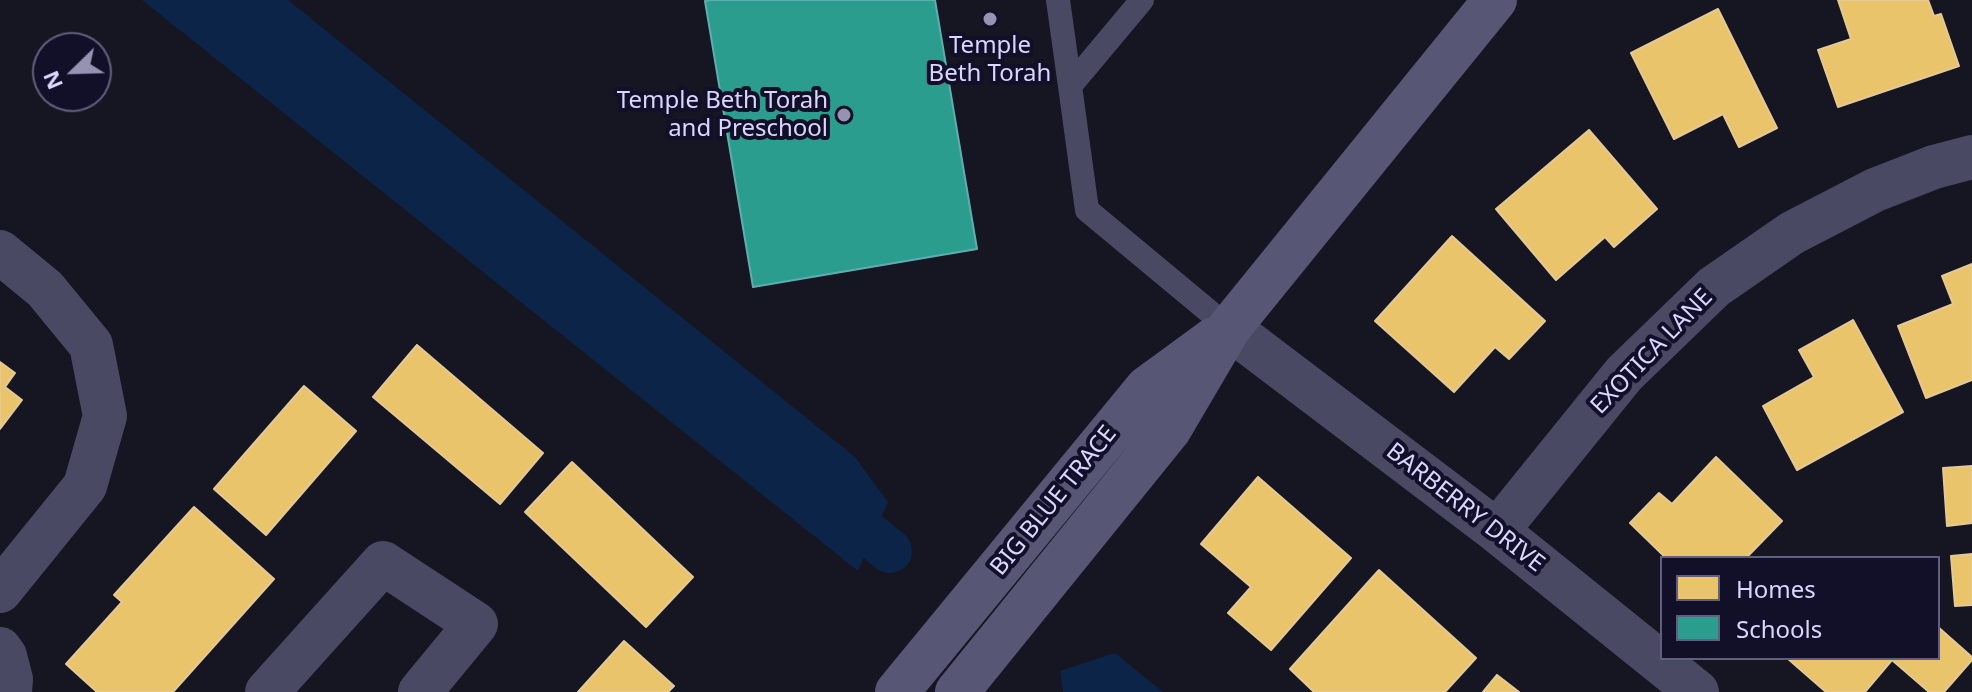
<!DOCTYPE html>
<style>
body{margin:0}
#map{position:relative;width:1972px;height:692px;overflow:hidden;background:#161522;font-family:"Noto Sans",sans-serif}
canvas{display:block}
.legend{position:absolute;left:1660px;top:556px;width:280px;height:104px;box-sizing:border-box;background:#120f28;border:2px solid #625f7e;margin:0;padding:10px 14px;list-style:none;font-size:24px;color:#d9d6ff}
.legend li{display:flex;align-items:center;gap:16px;height:40px}
.legend b{width:40px;border:2px solid #625f7e}
.north{position:absolute;left:32px;top:32px;width:80px;height:80px;box-sizing:border-box;background:#120f28;border:2px solid #625f7e;border-radius:50%;rotate:247deg;font-size:22px;font-weight:700;line-height:32px;text-align:center;color:#d9d6ff}
.north::after{content:'';display:block;margin:auto;width:28px;height:36px;background:#9592b2;clip-path:polygon(50% 0,100% 100%,50% 72%,0 100%)}
</style>
<div id="map">
<canvas width="1972" height="692"></canvas>
<ul class="legend">
<li><b style="height:22px;background:#e9c46a"></b>Homes</li>
<li><b style="height:22px;background:#2a9d8f"></b>Schools</li>
</ul>
<div class="north">N</div>
</div>
<script>
const ctx = document.querySelector('canvas').getContext('2d');
ctx.lineJoin = 'round';
function fill(path, color) {
  ctx.fillStyle = color;
  ctx.fill(path, 'evenodd');
}
function toPath(rows) {
  const path = new Path2D();
  for (const r of rows) {
    path.moveTo(r[0], r[1]);
    for (let i = 2; i < r.length; i += 2) path.lineTo(r[i], r[i + 1]);
  }
  return path;
}
function stroke(path, color, width, dash) {
  ctx.strokeStyle = color;
  ctx.lineWidth = width;
  ctx.lineCap = dash ? 'butt' : 'round';
  ctx.setLineDash(dash || []);
  ctx.stroke(path);
}
function label(font, color, halo, rows, align = 'center') {
  ctx.font = font + ' "Noto Sans",sans-serif';
  ctx.lineWidth = 8;
  ctx.setLineDash([]);
  ctx.textBaseline = 'middle';
  ctx.strokeStyle = halo;
  ctx.fillStyle = color;
  for (const [text, x, y, turn = 0] of rows) {
    ctx.save();
    ctx.translate(x, y);
    ctx.rotate((+turn || 0) * Math.PI / 180);
    ctx.textAlign = isNaN(turn) ? turn : align;
    if (halo) ctx.strokeText(text, 0, 0);
    ctx.fillText(text, 0, 0);
    ctx.restore();
  }
}
fill(toPath([
 [142,0,288,0,855,457,888,502,858,571],
 [1115,653,1163,692,1063,692,1060,671]
]), '#0b2448');
const homes = toPath([
 [1838,0,1928,0,1934,16,1941,14,1959,66,1838,107,1818,50,1851,39,1838,0],
 [1718,9,1777,128,1739,147,1723,114,1674,139,1631,53,1718,9],
 [1589,130,1657,209,1614,247,1605,237,1556,280,1496,209,1589,130],
 [1452,236,1545,321,1509,359,1495,347,1454,392,1375,321,1452,236],
 [1972,264,1972,380,1926,398,1898,326,1953,304,1942,276,1972,264],
 [1853,320,1903,412,1797,470,1763,406,1814,377,1799,350,1853,320],
 [417,345,543,453,500,504,373,397,417,345],
 [0,362,15,373,5,387,22,400,0,429,0,362],
 [304,386,356,431,266,535,214,489,304,386],
 [1716,457,1782,521,1746,558,1666,558,1630,523,1659,493,1672,504,1716,457],
 [572,462,693,577,646,627,525,512,572,462],
 [1972,466,1972,523,1947,526,1943,468,1972,466],
 [1258,477,1351,558,1271,650,1228,613,1251,587,1201,544,1258,477],
 [194,507,274,579,173,692,97,692,66,664,122,602,114,595,194,507],
 [1972,554,1972,605,1955,606,1951,556,1972,554],
 [1379,570,1476,658,1445,692,1314,692,1290,669,1379,570],
 [1938,627,1972,657,1972,660,1944,692,1929,692,1892,660,1865,692,1826,692,1787,658,1938,658,1938,627],
 [624,641,674,686,668,692,578,692,624,641],
 [1497,675,1519,692,1483,692,1497,675]
]);
fill(homes, '#e9c46a');
stroke(homes, '#e4c997', 2);
const schools = toPath([
 [711,0,935,0,977,249,753,287,705,1,711,0]
]);
fill(schools, '#2a9d8f');
stroke(schools, '#5eaeb1', 2);
stroke(toPath([
 [828,501,890,551]
]), '#0b2448', 44);
stroke(toPath([
 [1058,0,1070,86],
 [1142,0,1070,86,1087,210,1229,328]
]), '#494963', 24);
stroke(toPath([
 [0,252,45,289,91,345,105,416,85,486,0,591],
 [1229,328,1497,531,1697,692],
 [1497,531,1624,374,1714,287,1792,233,1875,190,1934,167,1972,157],
 [0,649,5,656,11,679,10,692],
 [267,692,383,563,476,624,420,692]
]), '#494963', 44);
stroke(toPath([
 [897,692,1147,388,1214,339],
 [957,692,1169,430,1229,328,1495,0]
]), '#575675', 44);
for (const [x, y, r, color] of [
 [990,19,8,"#9592b2"],
 [844,115,8,"#9592b2"]
]) {
  const dot = new Path2D();
  dot.arc(x, y, r, 0, 2 * Math.PI);
  ctx.fillStyle = color;
  ctx.fill(dot);
  stroke(dot, '#120f28', 3);
}
label('24px', '#d9d6ff', '#120f28', [
 ["Temple",990,46],
 ["Beth Torah",990,74],
 ["Temple Beth Torah",828,101,"right"],
 ["and Preschool",828,129,"right"]
]);
label('24px', '#d9d6ff', '#120f28', [
 ["EXOTICA LANE",1652,352,-46],
 ["BIG BLUE TRACE",1054,501,-51],
 ["BARBERRY DRIVE",1465,508,38]
]);
</script>
